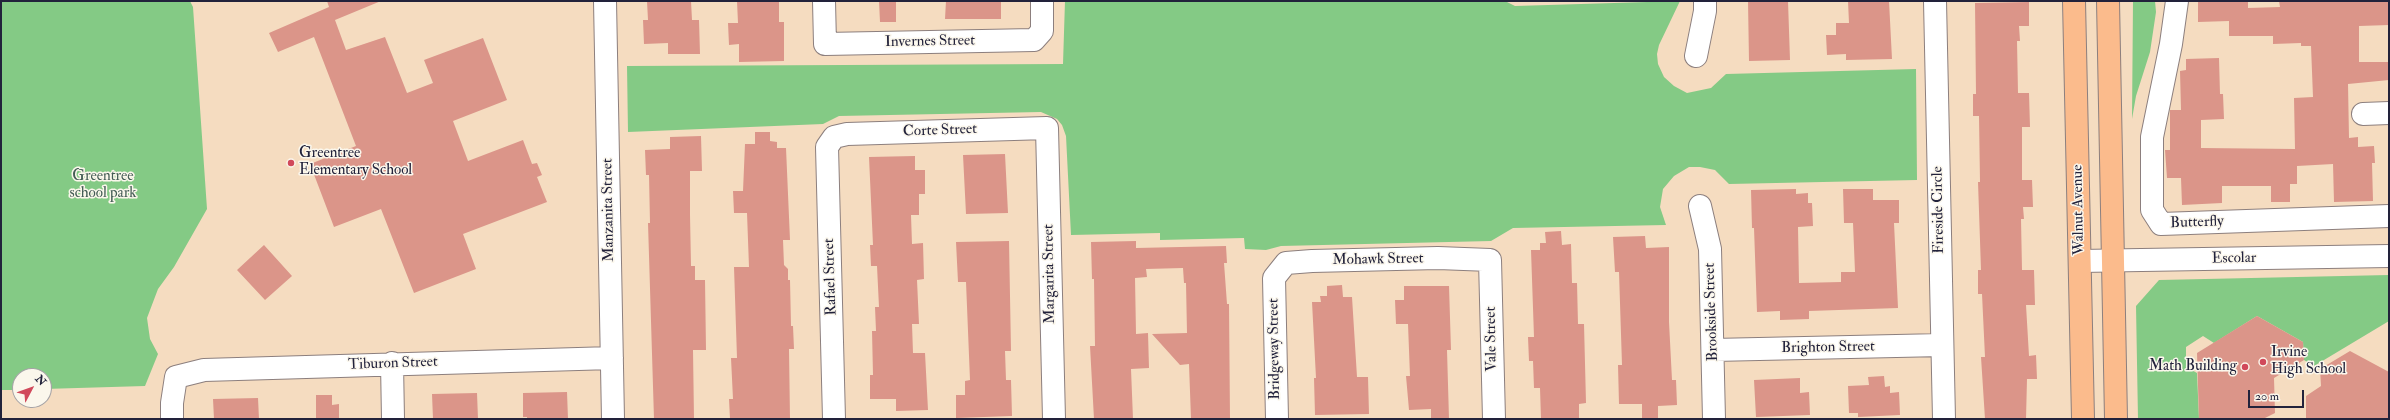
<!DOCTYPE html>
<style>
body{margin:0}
#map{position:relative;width:2390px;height:420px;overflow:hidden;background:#f5dcc0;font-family:"IM FELL Double Pica",serif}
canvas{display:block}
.frame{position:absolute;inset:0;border:2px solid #22223b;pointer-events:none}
.north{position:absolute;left:12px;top:368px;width:40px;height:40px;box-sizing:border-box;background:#fbf7ec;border:1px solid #a4a2a5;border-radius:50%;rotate:49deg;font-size:11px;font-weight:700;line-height:16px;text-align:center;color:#22223b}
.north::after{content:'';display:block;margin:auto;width:14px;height:18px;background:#d1495b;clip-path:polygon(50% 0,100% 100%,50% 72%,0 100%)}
.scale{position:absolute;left:2248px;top:390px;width:56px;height:18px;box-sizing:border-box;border:2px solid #22223b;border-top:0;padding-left:5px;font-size:12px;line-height:14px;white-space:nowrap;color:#22223b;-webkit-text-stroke:3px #fbf7ec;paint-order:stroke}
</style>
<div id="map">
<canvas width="2390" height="420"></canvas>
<div class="frame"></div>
<div class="north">N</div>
<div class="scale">20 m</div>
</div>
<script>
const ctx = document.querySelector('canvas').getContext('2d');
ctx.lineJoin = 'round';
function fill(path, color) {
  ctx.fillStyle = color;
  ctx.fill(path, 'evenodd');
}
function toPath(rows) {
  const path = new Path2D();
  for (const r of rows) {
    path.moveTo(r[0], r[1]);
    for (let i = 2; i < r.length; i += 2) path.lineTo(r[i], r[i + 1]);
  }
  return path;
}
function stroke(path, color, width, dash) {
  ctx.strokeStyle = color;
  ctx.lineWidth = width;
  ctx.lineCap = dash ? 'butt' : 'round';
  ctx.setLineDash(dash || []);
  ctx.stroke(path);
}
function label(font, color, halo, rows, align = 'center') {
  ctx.font = font + ' "IM FELL Double Pica",serif';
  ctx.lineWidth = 3;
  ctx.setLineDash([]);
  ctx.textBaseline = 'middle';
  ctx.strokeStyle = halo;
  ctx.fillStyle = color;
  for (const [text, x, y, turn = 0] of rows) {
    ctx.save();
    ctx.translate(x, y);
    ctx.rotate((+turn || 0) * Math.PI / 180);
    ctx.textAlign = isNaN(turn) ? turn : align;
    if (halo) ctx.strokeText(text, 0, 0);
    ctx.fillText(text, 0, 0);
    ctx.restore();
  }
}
fill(toPath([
 [1,1,190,1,193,7,207,209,174,267,158,289,147,318,150,339,158,354,145,386,44,389,44,376,20,376,20,390,1,390],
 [1065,1,1505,1,1515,6,1680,1,1659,45,1657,54,1658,64,1664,77,1674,86,1687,93,1711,88,1726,74,1916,69,1917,180,1729,184,1715,170,1700,167,1689,167,1674,176,1663,189,1660,207,1666,225,1513,228,1491,241,1281,246,1266,250,1245,249,1244,238,1160,240,1160,233,1071,235,1066,136,1062,125,1057,119,1041,112,839,116,823,124,628,132,627,66,1063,64],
 [2133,1,2155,1,2156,12,2150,52,2136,96,2132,119],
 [2389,275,2389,321,2314,366,2304,360,2303,342,2257,316,2214,343,2203,336,2186,347,2186,367,2197,373,2199,419,2138,419,2136,306,2159,280]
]), '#84ca85');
fill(toPath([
 [327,1,381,1,335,20,346,50,385,37,407,93,433,83,424,60,483,38,507,100,453,121,468,161,523,140,532,164,537,163,542,175,537,177,547,202,463,234,476,269,414,293,381,209,334,227,310,164,356,146,314,37,278,52,269,33,329,7],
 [647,1,691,1,692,20,699,20,700,54,668,54,668,43,644,44,643,20,648,20],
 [737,1,779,1,779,22,784,22,784,61,739,62,739,44,729,45,728,23,738,23],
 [879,1,896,1,896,22,880,22],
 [946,1,1001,1,1001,19,945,19],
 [1748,1,1788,1,1790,60,1749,61],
 [1848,1,1889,1,1892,59,1846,60,1846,54,1827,55,1826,35,1836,35,1836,23,1849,23],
 [2198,1,2248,1,2248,8,2280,7,2279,1,2389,1,2389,25,2359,26,2359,62,2389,62,2389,80,2348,84,2349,138,2358,137,2358,147,2374,146,2375,163,2372,163,2373,201,2334,202,2333,164,2297,166,2297,184,2290,184,2290,202,2271,202,2271,186,2222,186,2222,203,2182,205,2181,178,2167,178,2165,150,2170,150,2170,110,2181,110,2180,71,2186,70,2186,59,2219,58,2220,94,2223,94,2224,119,2201,120,2201,148,2295,149,2294,98,2313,97,2311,46,2301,46,2301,43,2273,44,2273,36,2229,36,2229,21,2198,22],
 [2029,2,2029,26,2019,26,2020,41,2017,41,2018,93,2029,93,2030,127,2022,127,2022,180,2032,180,2033,207,2023,207,2024,219,2021,219,2022,270,2034,270,2035,305,2026,305,2029,356,2036,355,2037,379,2027,379,2026,419,1985,419,1981,357,1985,357,1982,294,1978,294,1978,270,1981,270,1978,182,1980,182,1979,116,1973,116,1973,94,1976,94,1975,3],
 [755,132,770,132,770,141,777,142,777,148,786,148,790,240,783,240,784,265,788,269,788,280,790,280,791,326,793,326,794,349,789,349,790,419,730,419,729,399,733,399,731,358,737,358,734,267,749,267,747,213,734,213,733,191,743,191,745,144,755,144],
 [701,136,702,171,690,171,690,215,691,266,695,266,695,280,705,280,706,350,693,350,694,419,654,419,648,223,650,223,649,175,646,175,645,150,670,149,670,137],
 [1005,154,1008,213,966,214,963,155],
 [915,156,915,170,925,170,925,194,919,194,919,215,911,215,912,244,923,243,924,279,917,280,919,324,912,324,913,353,925,353,928,410,896,411,896,399,870,399,870,375,873,375,872,331,876,331,875,307,879,307,877,266,871,266,870,245,873,245,869,157],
 [1796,189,1796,194,1808,193,1808,203,1812,203,1813,226,1798,227,1799,283,1841,282,1841,272,1855,272,1853,223,1844,223,1843,189,1873,189,1873,200,1899,200,1899,223,1894,223,1898,308,1809,311,1809,319,1780,320,1780,311,1757,312,1754,228,1752,228,1751,190],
 [1561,231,1562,245,1571,244,1572,283,1577,283,1578,324,1584,324,1586,403,1579,404,1579,419,1541,419,1540,388,1534,388,1533,361,1529,361,1528,337,1534,337,1531,250,1540,250,1540,243,1546,243,1545,232],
 [1645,236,1646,248,1669,247,1669,322,1672,380,1676,380,1677,405,1658,406,1658,419,1642,419,1642,404,1619,404,1618,365,1622,365,1619,272,1615,272,1613,237],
 [1009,241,1011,351,1005,351,1006,380,1011,380,1012,416,956,418,956,395,965,395,965,381,970,380,966,282,958,282,956,242],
 [1136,241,1136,248,1226,246,1227,263,1224,263,1227,304,1229,304,1230,419,1191,419,1189,364,1180,365,1152,334,1187,333,1186,283,1184,283,1183,268,1146,269,1147,277,1135,278,1136,334,1148,333,1149,368,1131,369,1133,419,1094,419,1090,346,1095,346,1094,279,1092,279,1091,242],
 [264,245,292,276,265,300,237,270],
 [1342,285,1343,297,1352,297,1357,377,1368,377,1369,414,1315,415,1314,378,1316,378,1312,302,1321,302,1320,296,1327,296,1327,286],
 [1404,286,1449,286,1451,350,1447,350,1449,419,1431,419,1431,409,1409,410,1406,376,1410,376,1408,324,1396,324,1395,300,1404,300],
 [2257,316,2303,342,2304,360,2274,378,2275,413,2263,419,2199,419,2197,353],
 [2350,351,2389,372,2389,419,2306,419,2306,396,2321,386,2320,369],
 [1884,376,1885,387,1890,386,1890,393,1899,392,1900,415,1858,417,1858,413,1849,413,1848,386,1869,385,1868,377],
 [1800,378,1800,393,1809,392,1810,415,1756,417,1754,380],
 [567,392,568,419,527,419,527,417,523,417,523,393],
 [477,393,478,419,433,419,432,394],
 [316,395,332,395,332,405,339,404,339,419,316,419],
 [258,398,259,419,214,419,213,399]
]), '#db9589');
const minor = toPath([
 [605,1,613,419],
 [824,1,825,44,1034,40,1042,31,1042,1],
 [1935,1,1944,419],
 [2177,1,2171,44,2152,137,2152,210,2161,224,2389,216],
 [1696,56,1705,11,1705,1],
 [2363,114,2389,113],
 [1700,206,1710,249,1714,419],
 [2080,261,2389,256],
 [1713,350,1942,345],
 [392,363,393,419],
 [172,419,172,403,176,377,204,370,612,358],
 [834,419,827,147,834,137,847,134,1047,128,1054,419],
 [1277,419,1274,278,1286,263,1312,261,1438,258,1490,260,1494,419]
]);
const major = toPath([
 [2074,1,2083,419],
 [2108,1,2116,419]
]);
stroke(minor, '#8c7f7e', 24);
stroke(major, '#8c7f7e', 24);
stroke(minor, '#fff', 22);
stroke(major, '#fbbb8c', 22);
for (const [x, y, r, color] of [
 [291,163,4,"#d1495b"],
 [2263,362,4,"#d1495b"],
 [2245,367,4,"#d1495b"]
]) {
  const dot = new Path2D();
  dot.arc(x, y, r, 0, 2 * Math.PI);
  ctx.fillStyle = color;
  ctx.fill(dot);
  stroke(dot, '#fbf7ec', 1.5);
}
label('15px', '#22223b', '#fbf7ec', [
 ["Invernes Street",930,42,-1],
 ["Corte Street",940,131,-2],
 ["Manzanita Street",609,210,-91],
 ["Fireside Circle",1939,210,-91],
 ["Walnut Avenue",2079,210,-91],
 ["Butterfly",2197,223,-2],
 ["Escolar",2234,259,-1],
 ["Mohawk Street",1378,260,-1],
 ["Margarita Street",1050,274,-91],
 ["Rafael Street",831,277,-92],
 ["Brookside Street",1712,312,-92],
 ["Vale Street",1492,339,-91],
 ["Brighton Street",1828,348,-1],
 ["Bridgeway Street",1275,349,-91],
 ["Tiburon Street",393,364,-2]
]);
label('15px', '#22223b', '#fbf7ec', [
 ["Greentree",299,154],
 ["Elementary School",299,171],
 ["Irvine",2271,353],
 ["High School",2271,370],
 ["Math Building",2237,367,"right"]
], 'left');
label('15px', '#445d55', '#fbf7ec', [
 ["Greentree",103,177],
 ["school park",103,194]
]);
</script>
